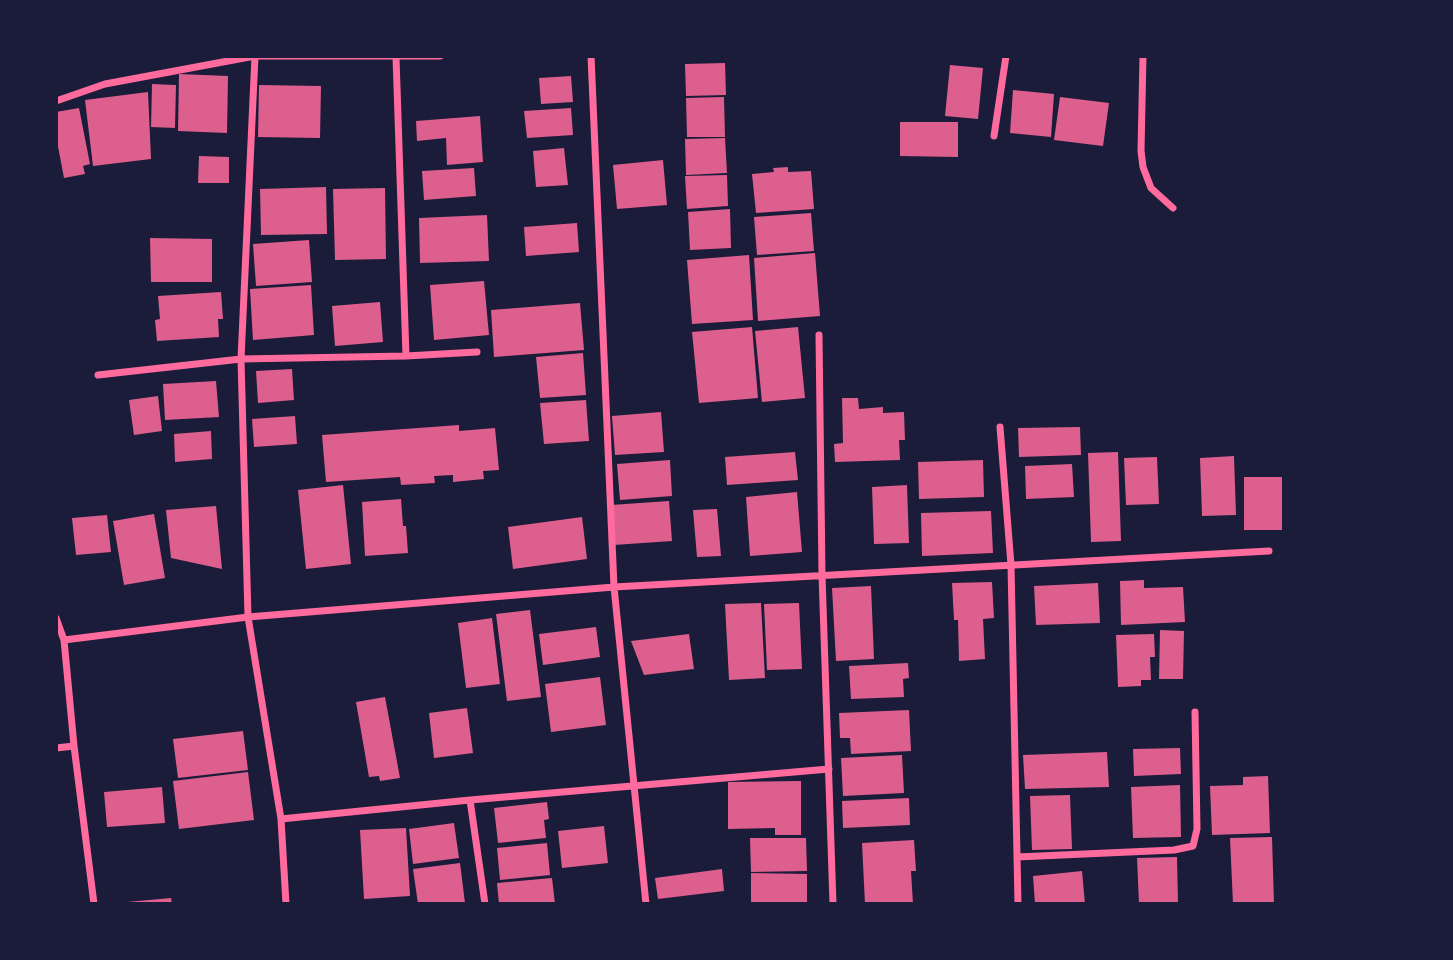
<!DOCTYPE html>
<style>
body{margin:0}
#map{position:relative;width:1453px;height:960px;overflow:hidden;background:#1b1b3a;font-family:"Archivo Narrow",sans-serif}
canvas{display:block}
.frame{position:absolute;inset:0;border:58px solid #1b1b3a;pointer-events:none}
</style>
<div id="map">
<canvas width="1453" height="960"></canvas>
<div class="frame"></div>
</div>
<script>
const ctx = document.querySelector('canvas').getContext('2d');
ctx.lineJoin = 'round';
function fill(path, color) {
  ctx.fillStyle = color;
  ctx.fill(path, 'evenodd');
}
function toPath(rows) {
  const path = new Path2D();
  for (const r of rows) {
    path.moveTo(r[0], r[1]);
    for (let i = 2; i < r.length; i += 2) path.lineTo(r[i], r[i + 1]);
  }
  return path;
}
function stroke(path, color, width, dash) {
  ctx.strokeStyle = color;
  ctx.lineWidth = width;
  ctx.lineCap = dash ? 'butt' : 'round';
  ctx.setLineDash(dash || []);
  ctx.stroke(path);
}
fill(toPath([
 [725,63,726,95,686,96,685,64],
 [950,65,983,68,978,119,945,116],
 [179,74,228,76,227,133,178,131],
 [571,76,573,102,541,104,539,78],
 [152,84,176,85,175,128,151,127],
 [259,85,321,86,320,138,258,137],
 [1013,90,1054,94,1051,137,1010,133],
 [148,92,151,159,93,166,85,100],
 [724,97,725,137,687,137,686,98],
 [1060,97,1109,103,1103,146,1054,140],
 [79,108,90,164,83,166,85,174,64,178,56,136,56,112],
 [571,108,573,135,527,138,524,111],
 [480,116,483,162,447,165,446,138,417,141,416,121],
 [900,122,958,122,958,157,900,156],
 [725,138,727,173,686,175,685,139],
 [564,148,568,185,536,187,533,151],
 [199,156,229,157,229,183,198,183],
 [663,160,667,205,617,209,613,165],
 [788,167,788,172,811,171,814,209,756,213,752,174,774,172,773,168],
 [474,168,476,196,424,200,422,171],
 [727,175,728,206,687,209,685,176],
 [326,187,327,234,261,235,260,189],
 [385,188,386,259,335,260,333,189],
 [730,209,731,248,690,250,688,212],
 [811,213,814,251,757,255,754,217],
 [487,215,489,261,420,263,419,218],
 [577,223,579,252,526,256,524,227],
 [150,238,212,239,212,282,151,282],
 [309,240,312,282,256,286,253,244],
 [815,253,820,316,758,321,754,258],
 [749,255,753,320,692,324,687,260],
 [484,281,489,335,434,340,430,285],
 [311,285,314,335,253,340,250,289],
 [221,292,223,319,218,319,219,337,157,341,155,320,160,319,158,296],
 [380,302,383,342,335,346,332,306],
 [580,303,584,350,494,357,491,310],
 [752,327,758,398,699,403,692,332],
 [798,327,805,398,762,402,755,331],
 [583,353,586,395,540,398,536,357],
 [292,369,294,400,258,403,256,371],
 [216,381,219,417,165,420,163,384],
 [158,396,162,431,134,435,129,400],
 [842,398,858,398,859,409,883,407,883,413,904,412,905,440,899,440,900,460,835,462,834,444,843,443],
 [586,400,589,441,544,444,540,403],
 [661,412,664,452,615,455,612,416],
 [295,416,297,444,254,447,252,419],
 [459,425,459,431,495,428,499,470,483,471,484,479,453,482,453,475,434,476,435,483,401,485,400,477,326,482,322,435],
 [1080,427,1081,455,1019,457,1018,428],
 [211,431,212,459,175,462,174,434],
 [795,452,798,480,727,485,725,457],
 [1118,452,1121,541,1091,542,1088,453],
 [1234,456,1236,515,1202,516,1200,458],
 [1157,457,1159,504,1126,505,1124,458],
 [670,460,672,496,620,500,617,464],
 [983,460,984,497,919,499,918,462],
 [1072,464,1074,497,1026,499,1025,466],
 [1244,477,1282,477,1282,530,1244,530],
 [343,485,351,564,306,569,298,490],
 [907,485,909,543,874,544,872,487],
 [797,492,802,552,750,556,746,497],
 [401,499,403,526,406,526,408,553,365,556,362,502],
 [669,501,672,541,614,545,611,505],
 [216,506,222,569,171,558,166,510],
 [717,509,721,556,697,557,693,510],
 [991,511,993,553,922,556,921,513],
 [154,514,165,578,124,585,113,521],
 [107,515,111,552,76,555,72,518],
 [582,517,587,559,513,569,508,527],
 [1144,580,1144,588,1183,587,1185,622,1121,625,1120,581],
 [992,582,994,618,983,619,985,659,959,661,958,620,954,620,952,583],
 [1098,583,1100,623,1036,625,1034,586],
 [871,586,874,659,836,661,832,588],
 [761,603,765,678,729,680,725,604],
 [799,603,802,669,767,670,764,604],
 [530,610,541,697,507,701,496,614],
 [492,618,500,684,466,688,458,623],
 [596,627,600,657,543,665,539,634],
 [1160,630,1184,631,1183,679,1159,679],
 [689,634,694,669,644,675,631,641],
 [1154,634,1155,657,1150,657,1151,680,1141,680,1141,686,1118,687,1116,635],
 [908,663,909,678,903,679,904,697,851,699,849,666],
 [600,677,606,725,551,732,545,684],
 [385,697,400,778,380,781,379,776,369,777,356,702],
 [467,708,473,753,434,758,429,713],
 [909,710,911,751,851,754,850,738,840,738,839,713],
 [243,731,248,770,178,778,173,739],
 [1180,748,1181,774,1134,776,1133,749],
 [1107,752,1109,787,1025,789,1023,755],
 [902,755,904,793,843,796,841,758],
 [248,772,254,820,179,829,173,781],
 [1268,776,1270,833,1212,835,1210,786,1243,785,1243,777],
 [801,781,801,835,775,835,775,828,728,829,728,782],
 [1180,785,1181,837,1133,838,1131,787],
 [162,787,165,823,107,827,104,792],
 [1070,795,1072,849,1032,850,1030,796],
 [909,798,910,825,843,828,842,801],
 [547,802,549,819,544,820,546,838,498,843,494,808],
 [454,823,459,858,413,864,409,829],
 [604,826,608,863,562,868,558,831],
 [406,828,410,896,364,899,360,830],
 [1272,837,1274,904,1233,904,1230,838],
 [750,838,806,838,807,871,751,872],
 [914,840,916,871,911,871,913,904,865,904,862,843],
 [547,843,550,875,500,880,497,848],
 [1177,857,1178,904,1139,904,1137,858],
 [460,863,465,903,418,904,413,869],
 [722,869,724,891,658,899,655,878],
 [1082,871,1085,904,1035,904,1033,876],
 [751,873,807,874,807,904,751,904],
 [552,878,555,904,499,904,497,883],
 [171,898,172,904,127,904,127,902]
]), '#dd5f8e');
stroke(toPath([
 [255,56,241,359,248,617,281,819],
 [591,56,614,587,646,904],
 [1143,56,1141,151,1143,167,1151,188,1173,208],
 [396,57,406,356],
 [56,101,105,84,255,56,440,56],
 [994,136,1006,56],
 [819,335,822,575,833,904],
 [98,375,241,359,406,356,477,352],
 [1000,427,1011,565,1018,904],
 [56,618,64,640,74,746,94,904],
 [64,640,248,617,614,587,1269,551],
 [56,748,74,746],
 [1017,857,1174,850,1193,846,1197,829,1195,712],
 [286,904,281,819,470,800],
 [485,904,470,800,829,769]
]), '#ff6b9d', 7);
</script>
